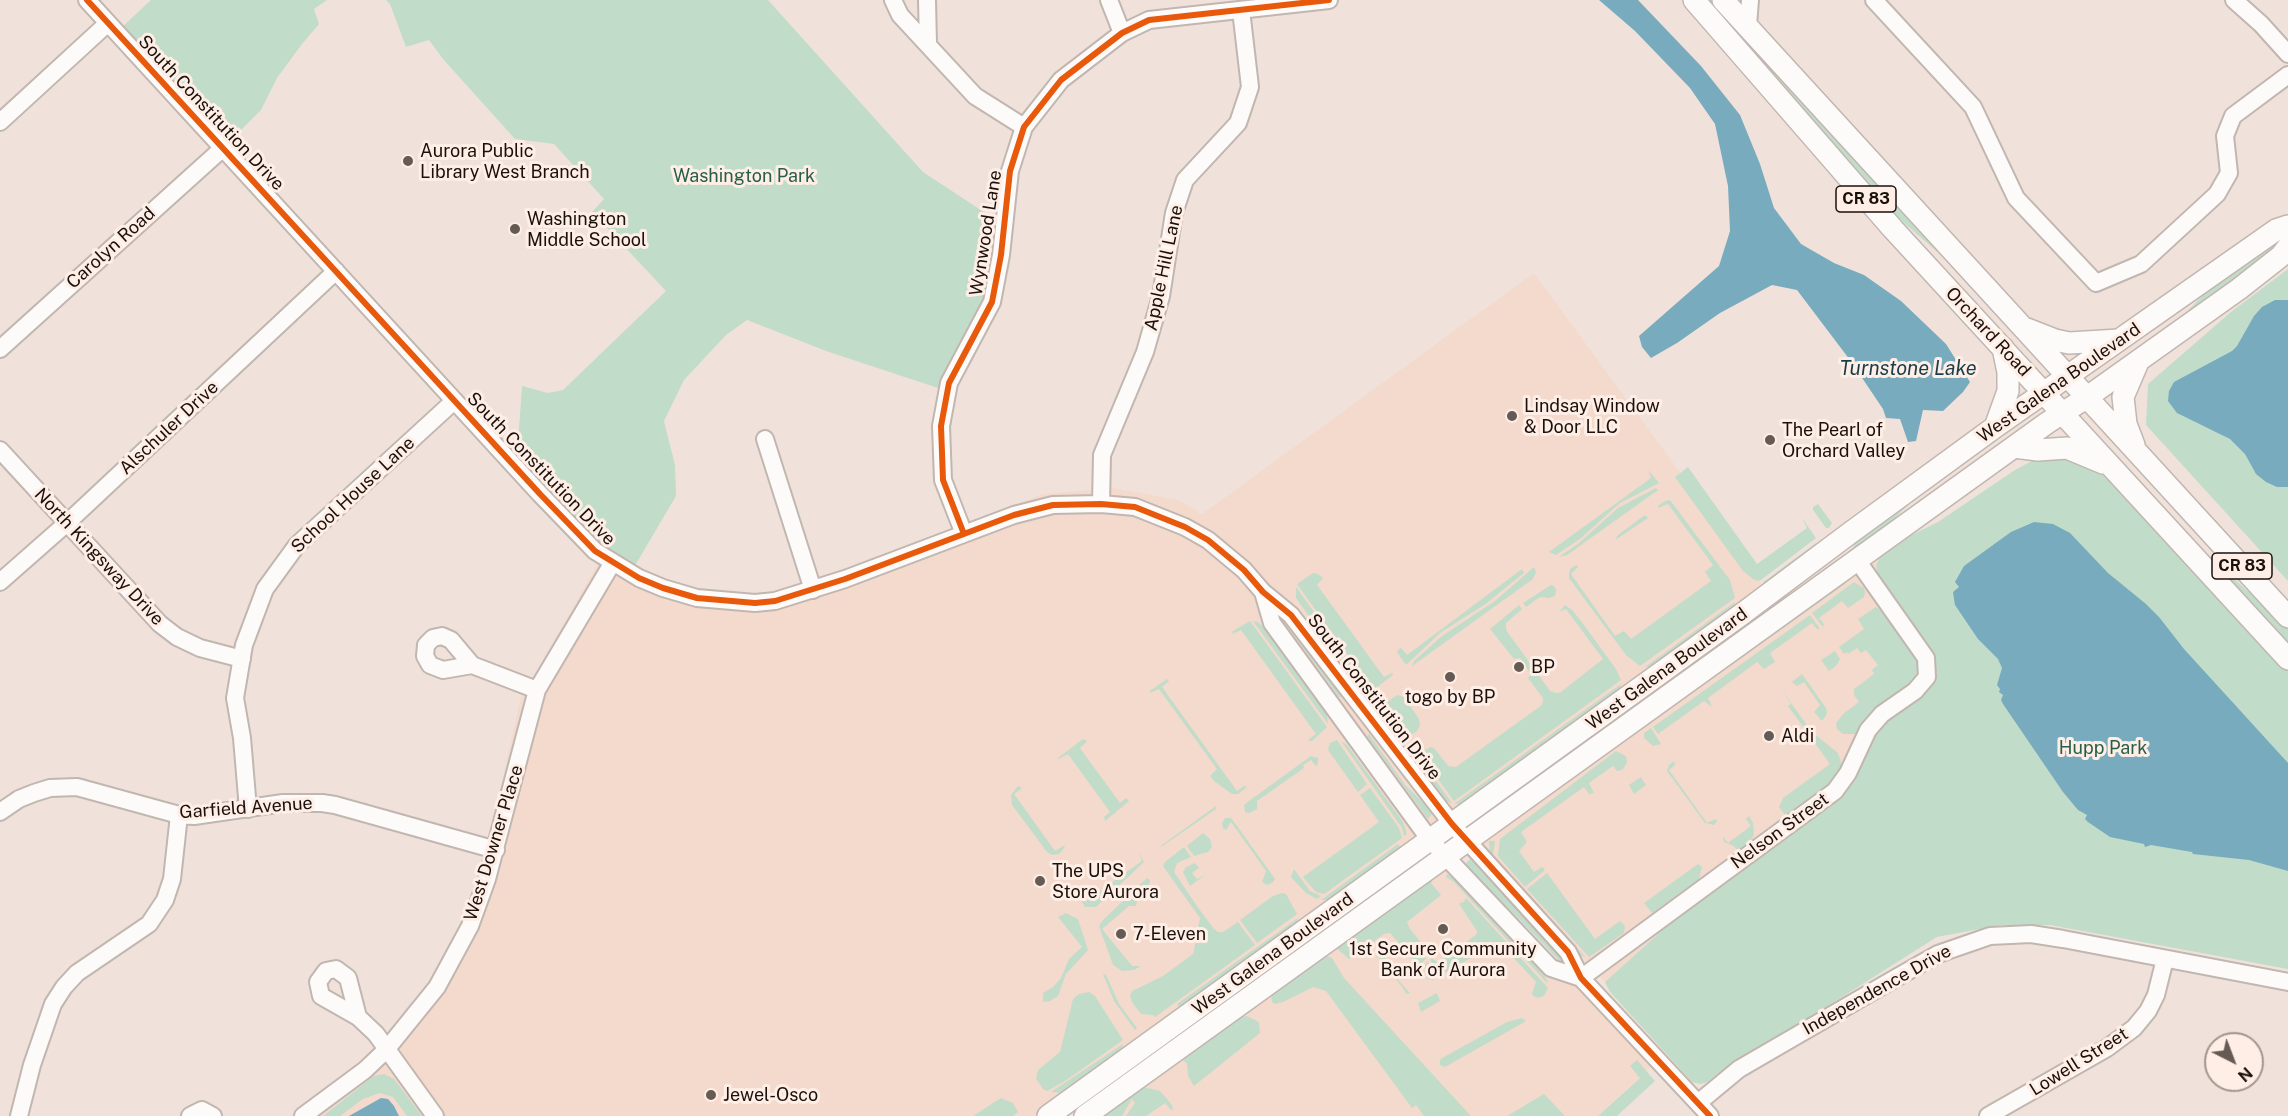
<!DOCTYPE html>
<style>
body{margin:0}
#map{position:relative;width:2288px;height:1116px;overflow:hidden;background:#f0e2da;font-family:"Public Sans",sans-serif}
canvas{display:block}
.north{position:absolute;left:2204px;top:1032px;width:60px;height:60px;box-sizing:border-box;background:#ffeee6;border:2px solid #a3968f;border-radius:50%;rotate:138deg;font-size:16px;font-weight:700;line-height:24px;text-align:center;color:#1a110c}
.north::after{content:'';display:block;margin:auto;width:21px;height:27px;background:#655a54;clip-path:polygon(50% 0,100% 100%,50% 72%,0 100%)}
</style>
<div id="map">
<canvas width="2288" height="1116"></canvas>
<div class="north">N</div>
</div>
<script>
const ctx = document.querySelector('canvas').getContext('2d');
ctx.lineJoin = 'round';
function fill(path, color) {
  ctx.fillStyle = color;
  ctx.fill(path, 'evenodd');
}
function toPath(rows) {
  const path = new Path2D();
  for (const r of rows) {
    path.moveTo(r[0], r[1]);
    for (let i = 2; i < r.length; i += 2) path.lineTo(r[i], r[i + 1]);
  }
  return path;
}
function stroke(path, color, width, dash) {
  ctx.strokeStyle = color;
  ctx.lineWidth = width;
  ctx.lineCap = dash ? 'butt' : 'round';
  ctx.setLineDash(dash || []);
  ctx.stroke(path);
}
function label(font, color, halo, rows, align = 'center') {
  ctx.font = font + ' "Public Sans",sans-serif';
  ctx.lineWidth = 6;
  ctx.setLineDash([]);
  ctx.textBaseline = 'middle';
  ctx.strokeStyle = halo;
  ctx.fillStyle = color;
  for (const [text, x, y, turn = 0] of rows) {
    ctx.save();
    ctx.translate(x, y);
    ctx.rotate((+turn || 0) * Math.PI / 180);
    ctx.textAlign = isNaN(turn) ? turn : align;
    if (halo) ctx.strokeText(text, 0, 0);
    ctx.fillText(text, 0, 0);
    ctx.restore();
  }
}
fill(toPath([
 [1534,273,1767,591,1419,840,1037,1116,295,1116,378,1056,429,1004,477,895,520,700,605,551,633,569,668,584,712,595,746,599,795,591,1043,494,1113,488,1179,500,1202,514],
 [1880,554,1876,566,1878,575,1934,678,1872,738,1852,784,1834,802,1725,880,1667,926,1605,982,1475,842],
 [1445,867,1545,973,1576,986,1654,1064,1598,1116,1096,1116]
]), '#f3dacd');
fill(toPath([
 [151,0,327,0,314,9,319,24,302,44,277,78,261,110,233,138,221,138,121,28],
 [386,0,768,0,923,172,993,218,990,277,982,301,938,388,826,351,747,320,726,335,684,380,664,421,675,465,676,496,633,569,599,546,517,457,522,386,548,393,563,390,666,291,592,212,604,199,554,144,515,139,443,59,429,40,406,47,390,4],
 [1702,0,1714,0,1958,270,1871,194],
 [2288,233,2240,281,2177,322,2230,267],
 [2288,269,2288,581,2146,425,2148,384,2231,312],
 [2063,453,2087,462,2123,493,2288,671,2288,969,2050,925,2001,925,1937,937,1815,1014,1735,1060,1707,1082,1701,1084,1692,1082,1610,992,1605,982,1667,926,1725,880,1834,802,1852,784,1872,738,1889,718,1934,678,1878,575,1876,566,1883,549,1938,522,2015,470,2041,456],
 [1688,467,1757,564,1807,528,1802,518,1816,538,1761,580,1758,581,1753,579,1743,571,1675,477],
 [1648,470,1659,483,1620,503,1581,538,1556,555,1549,552,1651,478],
 [1656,488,1658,490,1567,555,1559,557,1578,544,1618,508],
 [1670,500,1730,580,1735,598,1640,666,1626,655,1569,578,1569,573,1571,568,1577,565,1578,567,1571,574,1615,636,1624,631,1631,639,1711,581,1705,572,1713,565,1668,504,1658,508,1658,506,1665,501],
 [1913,500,1877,536,1851,555,1857,536],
 [1818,504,1832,523,1829,528,1826,528,1813,510,1813,507],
 [1645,515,1648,518,1615,540,1618,535],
 [2188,538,2288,627,2288,649],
 [1816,543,1814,549,1769,582,1762,583],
 [1534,567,1536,572,1533,579,1412,666,1414,661,1442,636,1495,601],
 [1522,569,1524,573,1510,584,1487,603,1440,633,1406,665,1397,652,1398,650,1401,648,1407,655],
 [1313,573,1318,574,1323,578,1317,585,1384,677,1392,673,1393,675,1373,690,1297,584],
 [1845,582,1845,584,1645,727,1647,723,1839,583],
 [1854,582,1864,588,1865,592,1864,597,1848,608,1842,601,1819,618,1824,624,1823,627,1812,613],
 [1799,584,1740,636,1548,774,1546,771,1607,719],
 [1551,585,1554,586,1556,590,1555,596,1549,598,1540,597,1526,607,1523,603],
 [1296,587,1334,640,1373,694,1362,690,1296,598],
 [1735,602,1734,610,1655,666,1645,667],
 [1519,605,1522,609,1506,623,1506,630,1550,691,1557,693,1561,692,1603,659,1566,609,1559,612,1565,605,1572,610,1581,621,1616,669,1621,680,1454,801,1419,753,1431,747,1435,749,1448,766,1456,767,1542,705,1543,698,1528,678,1531,674,1520,658,1514,659,1490,629],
 [1876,607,1882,611,1918,660,1919,668,1914,679,1878,707,1855,734,1843,734,1837,729,1836,723,1844,713,1859,702,1854,695,1854,689,1874,674,1872,670,1878,665,1866,650,1861,653,1857,648,1848,654,1847,652,1844,654,1839,647,1864,629,1858,619],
 [1283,615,1318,664,1346,692,1345,696,1339,697,1280,616],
 [1810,615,1820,629,1817,629,1812,623,1770,653,1775,662,1764,669,1757,662,1708,698,1712,707,1704,701,1658,734,1653,727],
 [1250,621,1327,727,1312,741,1309,741,1309,739,1316,734,1241,630,1232,634,1233,631],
 [1253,621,1258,622,1263,627,1327,715,1328,724],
 [1835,651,1840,659,1836,666,1829,671,1821,660],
 [1802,674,1826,708,1827,714,1822,721,1814,712,1820,705,1804,682,1797,686,1792,682],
 [1167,679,1169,681,1162,687,1237,791,1244,786,1247,787,1238,794,1232,794,1214,781,1210,776,1217,769,1159,689,1150,693,1150,691],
 [1621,684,1619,691,1466,803,1454,804],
 [1781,689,1812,732,1838,753,1842,765,1840,771,1824,789,1789,814,1785,815,1779,807,1783,798,1830,764,1788,706,1791,704],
 [1397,695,1404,697,1419,719,1420,726,1417,731,1408,737,1384,704],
 [1382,706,1405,739,1397,738,1385,722,1381,717],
 [1651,728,1661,744,1653,746,1644,738,1644,733],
 [1369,734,1405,785,1433,812,1428,819,1367,736],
 [1083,739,1087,741,1080,748,1120,803,1126,798,1129,801,1105,821,1104,817,1110,812,1068,754,1059,759,1058,758],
 [1337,740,1367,784,1358,792,1328,750,1330,743],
 [1341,741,1347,745,1403,822,1407,834,1404,836,1402,828],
 [1616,751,1626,756,1627,763,1622,770,1617,771,1613,766,1589,783,1594,793,1589,794,1584,787,1521,832,1527,842,1519,851,1534,872,1542,867,1545,870,1525,887,1498,856,1500,839],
 [1417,755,1452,803,1451,803,1443,800,1416,764],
 [1311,756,1318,758,1318,764,1316,766,1311,760,1303,765,1304,768,1257,801,1257,809,1249,813,1245,812,1244,805,1249,801],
 [1674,761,1675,765,1669,770,1707,823,1716,819,1717,821,1714,825,1705,823,1667,771,1669,765],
 [1641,777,1646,785,1634,794,1629,785],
 [1018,786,1022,788,1014,794,1055,851,1063,846,1065,847,1059,854,1052,855,1047,852,1012,805,1011,795],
 [1370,788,1399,828,1402,838,1324,894,1316,892,1303,877,1379,822,1360,795],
 [1216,806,1216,809,1161,847,1162,845],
 [1749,816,1753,823,1754,834,1751,841,1738,851,1734,846,1724,842,1723,836,1728,843,1751,826,1746,819],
 [1225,818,1231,818,1237,826,1275,879,1272,883,1267,885,1262,882,1266,871,1231,822,1226,830,1223,828,1222,823],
 [1203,833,1210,839,1212,847,1208,852,1194,856,1187,846],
 [1489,841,1495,841,1493,856,1585,957,1577,954,1490,855],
 [1398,844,1401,848,1331,900,1321,900],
 [1184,847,1191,857,1177,863,1174,872,1199,909,1214,929,1218,932,1223,932,1238,922,1255,945,1155,1017,1153,1015,1141,1014,1132,1002,1130,995,1132,991,1163,976,1193,954,1194,950,1200,918,1163,866,1165,862],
 [1138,852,1144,862,1096,907,1085,907,1078,896,1085,902,1142,861],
 [1470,859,1559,954,1562,959,1563,965,1520,920,1466,868,1465,864],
 [1195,863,1199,868,1192,873,1197,879,1205,875,1190,886,1183,872,1186,867],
 [1698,864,1702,867,1699,879,1652,913,1644,903],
 [1294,869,1310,891,1321,896,1317,899,1306,893,1291,877],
 [1547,873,1595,939,1620,921,1625,926,1624,933,1589,957,1527,889],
 [1447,874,1462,883,1544,973,1548,984,1454,882,1446,877],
 [1147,878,1150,880,1149,892,1139,891,1136,906,1129,906,1102,929,1132,966,1141,966,1134,970,1122,971,1113,965,1099,926,1104,919],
 [1433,881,1431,883,1441,895,1407,922,1410,929,1420,941,1418,947,1426,959,1418,965,1390,933,1384,934,1349,959,1335,947,1426,882],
 [1282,893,1286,894,1297,914,1257,943,1240,920,1273,896],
 [1466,898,1548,988,1544,996,1538,998,1533,996,1532,993,1536,982,1499,942,1441,975,1430,960,1432,958,1438,963,1477,934,1477,931,1459,904,1462,902,1463,903],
 [1066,913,1078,919,1088,950,1066,974,1058,996,1050,1001,1043,1002,1043,993,1053,987,1061,978,1069,959,1082,947,1058,917],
 [1298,918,1296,924,1181,1011,1177,1004],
 [1379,953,1384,956,1400,978,1398,980,1410,993,1407,994,1382,960,1376,956],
 [1327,956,1332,958,1344,978,1471,1116,1424,1116,1416,1105,1412,1108,1326,991,1313,987,1283,1002,1275,1004,1272,1002,1271,994,1320,957],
 [1428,962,1439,976,1433,980,1428,979,1424,974,1427,971,1422,966],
 [1103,974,1106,975,1119,1004,1137,1028,1135,1030,1114,1001],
 [1089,992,1095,996,1123,1040,1065,1081,1047,1091,1044,1090,1036,1079,1038,1070,1060,1052,1073,999,1079,994],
 [1437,993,1440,1001,1421,1012,1418,1003],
 [1247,1016,1259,1022,1260,1033,1194,1086,1188,1076,1187,1064,1183,1060,1185,1056,1239,1017],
 [1522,1018,1526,1021,1512,1029,1445,1067,1440,1065,1440,1060,1444,1057,1507,1022],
 [1123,1044,1121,1052,1064,1093,1051,1092],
 [1637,1060,1655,1081,1617,1116,1598,1116,1640,1078,1630,1066],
 [384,1074,394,1079,422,1116,407,1116,393,1097,380,1093,363,1099,340,1116,323,1116,374,1076],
 [1143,1087,1160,1091,1172,1105,1173,1109,1171,1110,1165,1103,1146,1116,1126,1116,1135,1103,1132,1099,1122,1116,1097,1116,1139,1088],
 [1544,1094,1565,1116,1507,1116],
 [1001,1098,1013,1103,1018,1112,1013,1116,973,1116]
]), '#c2dcca');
fill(toPath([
 [1599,0,1638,0,1701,66,1740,115,1760,164,1774,208,1801,244,1834,263,1864,275,1901,301,1946,344,1970,382,1963,392,1943,411,1923,410,1916,441,1908,442,1900,419,1886,418,1883,409,1850,360,1797,290,1772,285,1720,313,1677,343,1651,358,1642,347,1639,336,1719,266,1730,231,1728,186,1715,124,1690,88,1635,31],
 [2275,300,2288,300,2288,487,2277,487,2266,482,2256,474,2245,454,2230,439,2177,413,2168,401,2169,391,2174,382,2232,351,2237,346,2254,316,2262,307],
 [2034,522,2053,524,2070,533,2108,573,2146,604,2159,617,2184,649,2288,763,2288,871,2249,860,2193,854,2192,852,2151,845,2145,847,2144,844,2110,837,2088,822,2085,819,2087,815,2078,810,2063,792,2003,704,2001,700,2003,695,1999,692,2000,689,1997,685,2002,668,1998,659,1978,639,1955,605,1954,599,1953,592,1959,587,1955,582,1964,566,2011,532],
 [381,1098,388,1099,394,1106,399,1116,349,1116]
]), '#78abbd');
const minor = toPath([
 [87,0,540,494,595,551,639,578,663,588,697,598,755,603,775,601,845,579,1014,515,1053,505,1101,504,1135,507,1185,527,1208,540,1244,570,1263,592,1291,615,1452,824,1568,952,1581,978,1710,1116],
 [893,0,900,15,975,96,1024,127],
 [927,0,928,44],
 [1109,0,1122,33],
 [1874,0,1973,107,2016,198,2096,283,2141,264,2217,194,2229,173,2225,136,2233,116,2288,75],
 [2234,0,2261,24,2288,54],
 [1748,26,1750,0],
 [0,122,108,23],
 [0,349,223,148],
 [765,439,813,590],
 [0,450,160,624,177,637,200,648,242,659],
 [1101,504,1102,455,1145,352,1161,296,1174,213,1185,180,1238,123,1250,87,1241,10],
 [964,534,943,480,941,426,949,383,992,302,1001,255,1010,171,1024,127,1061,80,1122,33,1149,20,1329,0],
 [0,582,67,523,336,271],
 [1263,592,1272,623,1430,840,1551,968,1581,978],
 [472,665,443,670,430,665,425,656,426,645,433,638,442,636,451,640,472,665,537,690],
 [248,809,242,738,235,698,244,645,265,589,297,545,454,401],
 [0,812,19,799,34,793,50,788,77,787,179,815,194,816,283,803,322,803,335,805,496,850],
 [1581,978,1835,791,1848,773,1868,730,1882,714,1915,691,1927,677,1926,658,1857,560],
 [358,1017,321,996,318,982,326,971,336,969,348,978,358,1017,376,1034,435,1116],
 [1698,1103,1739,1069,1894,979,1938,954,1990,936,2031,934,2063,939,2288,982],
 [19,1116,32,1065,53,1004,64,987,77,973,149,924,165,900,172,879,179,815],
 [190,1116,202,1110,213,1116],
 [303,1116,365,1070,386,1050,437,987,470,926,487,879,537,690,613,562],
 [1988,1116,2107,1048,2134,1028,2148,1011,2156,995,2165,959]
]);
const major = toPath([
 [1694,0,1893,229,2288,659],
 [1723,0,2288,617],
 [2027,329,2055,340,2069,343,2119,340],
 [1995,427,2008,391,2008,372,2003,348],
 [2134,445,2126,424,2123,397,2138,362],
 [2014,447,2038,450,2067,448,2103,463],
 [1048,1116,1742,614,1850,533,1995,427,2276,230,2288,226],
 [1085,1116,2047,423,2086,398,2239,289,2281,256,2288,247]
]);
stroke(minor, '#c1b6b0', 20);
stroke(major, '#c1b6b0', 24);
stroke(minor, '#fdfbf9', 16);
stroke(major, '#fdfbf9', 21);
stroke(toPath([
 [87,0,540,494,595,551,639,578,663,588,697,598,755,603,775,601,845,579,1014,515,1053,505,1101,504,1135,507,1185,527,1208,540,1244,570,1263,592,1291,615,1452,824,1568,952,1581,978,1710,1116],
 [964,534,943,480,941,426,949,383,992,302,1001,255,1010,171,1024,127,1061,80,1122,33,1149,20,1329,0]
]), '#e8590c', 6);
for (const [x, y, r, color] of [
 [408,161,6,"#655a54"],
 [515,229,6,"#655a54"],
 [1512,416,6,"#655a54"],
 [1770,440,6,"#655a54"],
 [1519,667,6,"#655a54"],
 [1450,677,6,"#655a54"],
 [1769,736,6,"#655a54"],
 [1040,881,6,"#655a54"],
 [1443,929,6,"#655a54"],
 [1121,934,6,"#655a54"],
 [711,1095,6,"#655a54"]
]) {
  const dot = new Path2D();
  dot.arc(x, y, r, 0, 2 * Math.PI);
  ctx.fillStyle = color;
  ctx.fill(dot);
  stroke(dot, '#ffeee6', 2);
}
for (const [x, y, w] of [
 [1866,199,60],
 [2242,566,60]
]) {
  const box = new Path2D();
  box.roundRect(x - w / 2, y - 13, w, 26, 4.5);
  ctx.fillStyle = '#ffeee6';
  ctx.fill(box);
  stroke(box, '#1a110c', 1.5);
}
label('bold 16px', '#1a110c', null, [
 ["CR 83",1866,199],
 ["CR 83",2242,566]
]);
label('18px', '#1a110c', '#ffeee6', [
 ["South Constitution Drive",211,113,47],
 ["Wynwood Lane",986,233,-81],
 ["Carolyn Road",111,248,-42],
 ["Apple Hill Lane",1164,268,-78],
 ["Orchard Road",1988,332,47],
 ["West Galena Boulevard",2059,383,-35],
 ["Alschuler Drive",169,428,-43],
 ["South Constitution Drive",541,469,46],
 ["School House Lane",353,495,-43],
 ["North Kingsway Drive",99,557,47],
 ["West Galena Boulevard",1667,669,-36],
 ["South Constitution Drive",1374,697,52],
 ["Garfield Avenue",246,808,-4],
 ["Nelson Street",1780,831,-36],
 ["West Downer Place",494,843,-73],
 ["West Galena Boulevard",1273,954,-36],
 ["Independence Drive",1877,990,-29],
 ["Lowell Street",2079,1062,-32]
]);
label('18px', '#1a110c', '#ffeee6', [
 ["Aurora Public",420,151],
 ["Library West Branch",420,172],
 ["Washington",527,219],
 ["Middle School",527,240],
 ["Lindsay Window",1524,406],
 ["& Door LLC",1524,427],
 ["The Pearl of",1782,430],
 ["Orchard Valley",1782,451],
 ["BP",1531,667],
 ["togo by BP",1450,697,"center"],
 ["Aldi",1781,736],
 ["The UPS",1052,871],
 ["Store Aurora",1052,892],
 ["7-Eleven",1133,934],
 ["1st Secure Community",1443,949,"center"],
 ["Bank of Aurora",1443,970,"center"],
 ["Jewel-Osco",723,1095]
], 'left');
label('18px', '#265f49', '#ffeee6', [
 ["Washington Park",744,176],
 ["Hupp Park",2103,748]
]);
label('italic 20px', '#193d4a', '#ffeee6', [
 ["Turnstone Lake",1908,369]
]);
</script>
